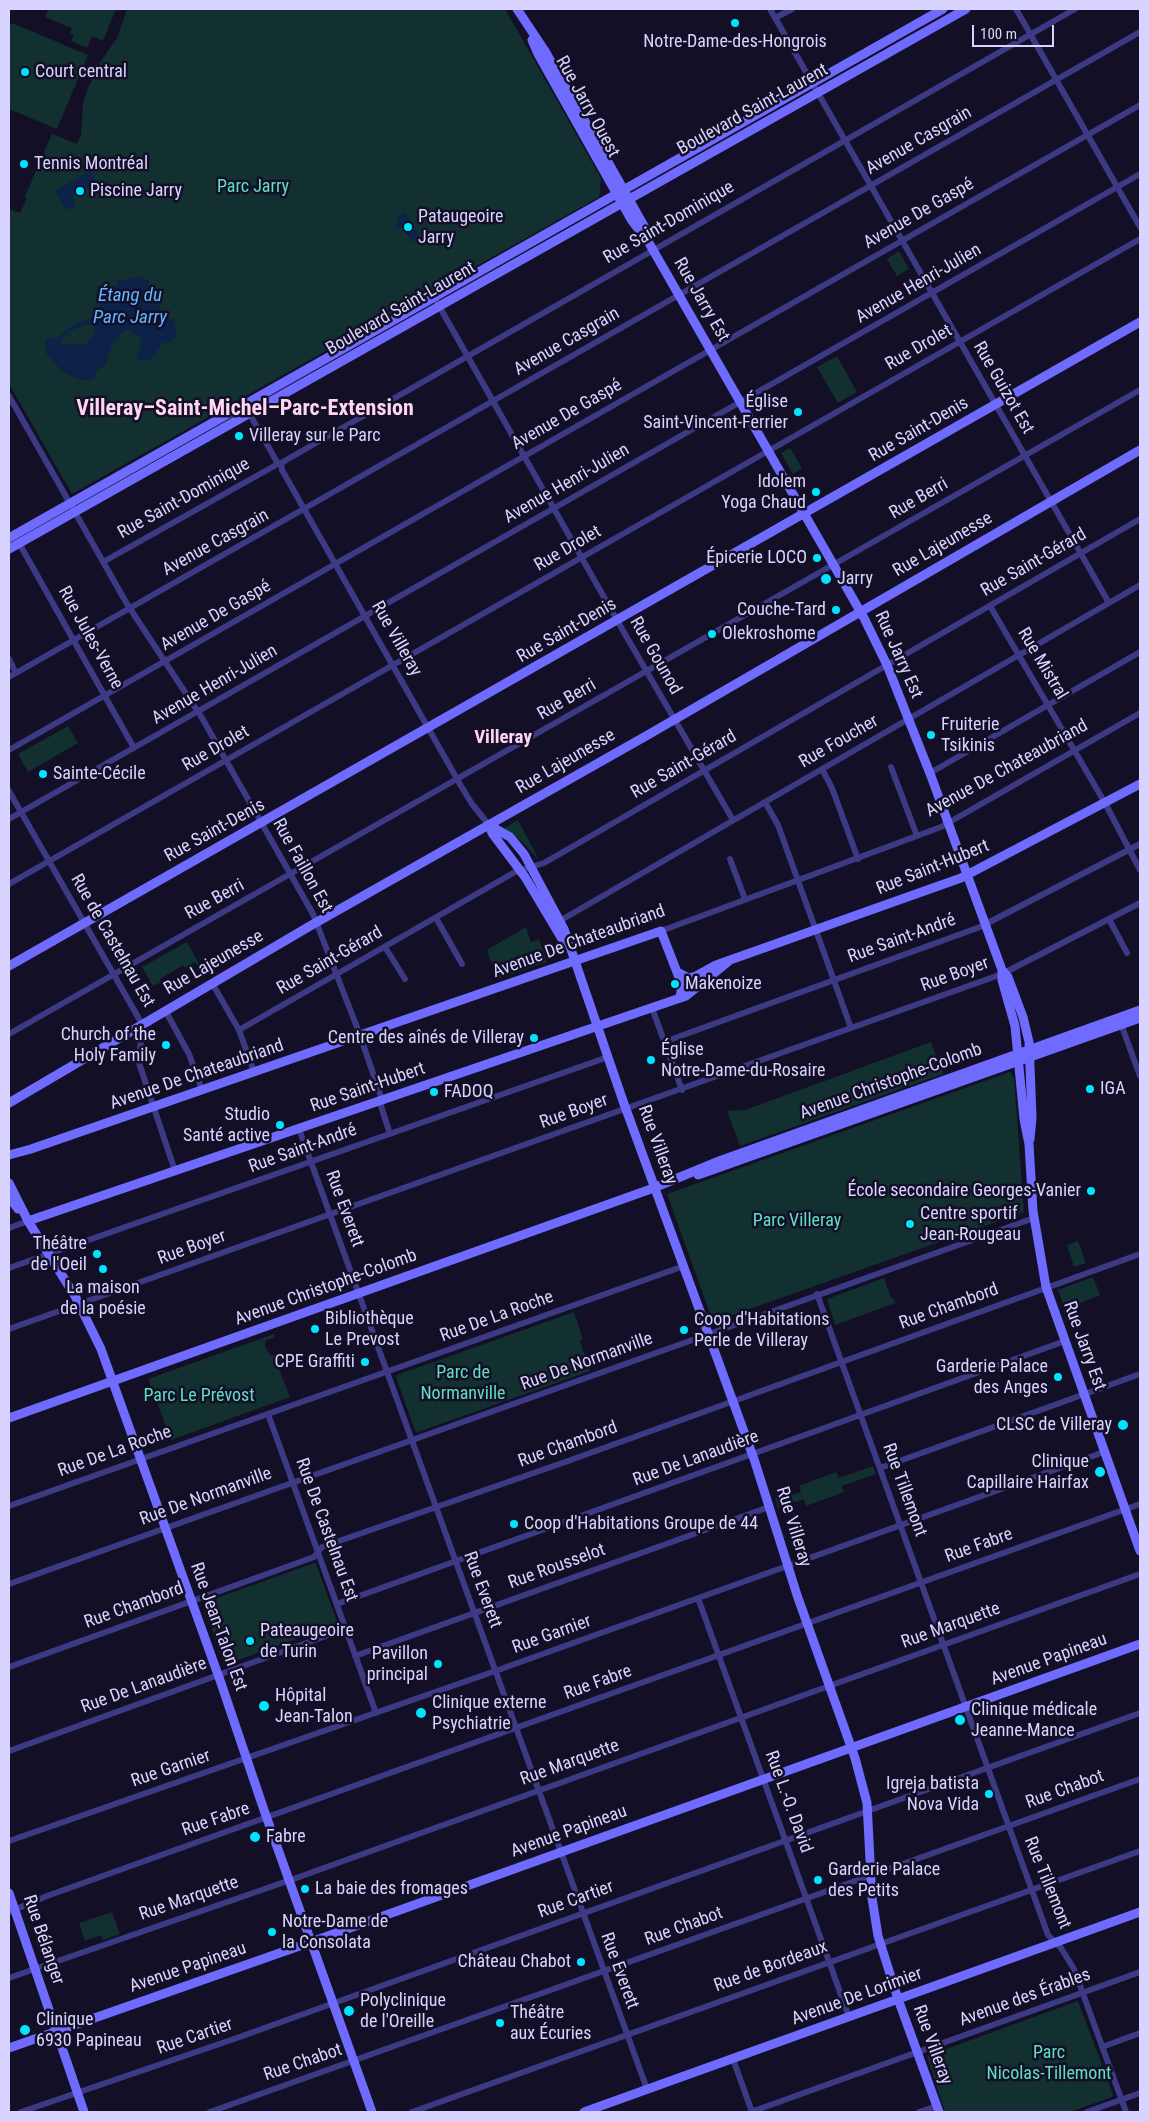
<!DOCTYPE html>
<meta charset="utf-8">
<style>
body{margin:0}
#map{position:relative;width:1149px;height:2121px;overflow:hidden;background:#130f26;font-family:"Roboto Condensed",sans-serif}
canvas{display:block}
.frame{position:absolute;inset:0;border:10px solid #d9d4ff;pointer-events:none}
.scale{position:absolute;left:972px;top:25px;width:82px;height:22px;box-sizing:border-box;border:2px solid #d9d4ff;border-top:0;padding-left:6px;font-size:15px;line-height:18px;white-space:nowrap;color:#d9d4ff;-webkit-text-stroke:4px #130f26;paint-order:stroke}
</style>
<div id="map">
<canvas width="1149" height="2121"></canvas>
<div class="frame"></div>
<div class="scale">100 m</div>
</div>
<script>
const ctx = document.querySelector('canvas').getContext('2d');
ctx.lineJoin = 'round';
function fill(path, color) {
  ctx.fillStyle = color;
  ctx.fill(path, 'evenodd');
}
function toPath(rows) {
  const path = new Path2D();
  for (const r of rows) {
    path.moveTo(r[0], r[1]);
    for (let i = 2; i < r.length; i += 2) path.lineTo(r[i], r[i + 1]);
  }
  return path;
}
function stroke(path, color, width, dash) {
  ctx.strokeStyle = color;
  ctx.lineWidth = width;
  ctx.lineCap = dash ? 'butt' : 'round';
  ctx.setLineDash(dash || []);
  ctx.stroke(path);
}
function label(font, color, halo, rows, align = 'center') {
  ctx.font = font + ' "Roboto Condensed",sans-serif';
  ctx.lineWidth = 5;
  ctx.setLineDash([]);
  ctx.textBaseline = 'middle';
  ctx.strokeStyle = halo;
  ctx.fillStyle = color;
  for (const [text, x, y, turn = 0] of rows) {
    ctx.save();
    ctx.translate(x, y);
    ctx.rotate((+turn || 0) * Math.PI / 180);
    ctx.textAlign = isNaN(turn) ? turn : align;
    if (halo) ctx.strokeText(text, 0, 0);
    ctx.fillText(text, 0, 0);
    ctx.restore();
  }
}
fill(toPath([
 [49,9,116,9,103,41,92,36,87,48,71,41,74,35,70,34,72,28,45,17],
 [127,9,505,9,601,178,599,197,72,494,9,384,9,209,20,213,27,198,25,196,52,134,77,144,81,135,83,103,87,90,101,61,117,38],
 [12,23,88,55,57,129,9,109,9,25],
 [899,251,909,269,897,276,887,259],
 [837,356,857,392,838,403,817,367],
 [790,448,802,468,793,474,781,453],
 [68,726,78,743,28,772,18,754],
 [518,820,539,860,520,840,504,828],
 [526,927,531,942,539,939,547,962,497,979,487,950],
 [187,942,199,964,206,961,212,972,204,976,200,966,198,967,195,962,185,968,183,965,160,979,161,982,153,986,142,967],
 [931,1042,943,1074,740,1146,727,1111,745,1110],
 [1010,1072,1014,1078,1024,1212,713,1322,667,1194],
 [1078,1241,1086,1263,1074,1267,1067,1245],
 [1093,1277,1100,1295,1065,1309,1058,1290],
 [884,1278,891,1298,893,1298,895,1303,835,1325,827,1299],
 [574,1312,583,1339,580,1341,590,1371,418,1432,415,1431,396,1377,397,1375],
 [274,1334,275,1337,265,1341,265,1347,271,1356,277,1354,281,1356,289,1353,293,1363,279,1369,290,1397,171,1440,148,1379],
 [873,1466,876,1474,842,1486,844,1492,806,1506,804,1499,778,1508,775,1497,779,1499,801,1492,799,1486,836,1472,839,1478],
 [314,1563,316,1564,338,1624,224,1665,203,1603],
 [112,1912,120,1934,103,1940,101,1935,85,1941,79,1923],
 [1078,2001,1113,2094,1112,2097,1070,2112,945,2112,927,2056]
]), '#12302f');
fill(toPath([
 [90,171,97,182,72,196,76,205,66,210,55,191],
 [405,212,420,238,412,242,402,226,398,228,395,226,399,221,397,217],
 [139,276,149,281,148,292,159,304,160,314,163,318,171,318,175,322,174,326,177,328,176,335,172,341,163,343,150,361,146,359,143,361,135,358,140,350,141,336,136,334,134,335,128,329,120,334,121,335,111,346,106,364,96,371,94,380,79,380,63,372,46,354,45,348,46,339,59,337,71,326,80,321,95,318,98,308,109,297,118,280,124,281],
 [85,325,93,325,95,331,92,337,88,339,87,344,61,344,62,340,70,331]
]), '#0c2248');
stroke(toPath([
 [770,9,1109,603],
 [1016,9,1140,227],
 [775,18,792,9],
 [434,297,622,629,733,820],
 [9,396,127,604,202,718,313,914,360,1035,382,1100,381,1106,390,1134],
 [19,543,134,748],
 [103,562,276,465,277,462,244,404],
 [990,606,1105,803,1140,870],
 [9,659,16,673],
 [9,677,1140,32],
 [9,750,1140,105],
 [891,767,917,836],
 [822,769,832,788,858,859],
 [930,773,1140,652],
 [9,791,142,1024,139,1063,175,1171],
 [765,802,778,825,851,1028],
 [9,819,1140,174],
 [489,825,472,804,461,786,282,470,281,463,1075,9],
 [730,859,745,899],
 [9,884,1140,239],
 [436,918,462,964],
 [1109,919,1127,953],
 [556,923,1140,585],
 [661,931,941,827,1140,713],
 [385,947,405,979],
 [212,983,239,1030,254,1072],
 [652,1008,682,1090],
 [165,1010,189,1054,202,1090],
 [1121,1024,1140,1076],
 [239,1030,515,872,544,863,1140,519],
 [9,1034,1140,390],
 [664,1042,980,927,1140,844],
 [299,1129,647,2089],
 [9,1228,28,1221],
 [9,1268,608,1057],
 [817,1294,1048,1935,1061,1948,1074,1969,1126,2112],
 [9,1329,1002,974,1140,903],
 [268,1414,376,1713],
 [880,1468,1140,1374],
 [9,1506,684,1266],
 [9,1584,1034,1218],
 [698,1598,849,2017],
 [337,1604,1065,1341],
 [355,1656,769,1507],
 [9,1667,314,1557,322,1547,568,1461,1140,1254],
 [9,1751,345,1629],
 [9,1841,501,1669,1104,1452],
 [9,1912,47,1896,1140,1504],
 [9,1978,299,1877,1140,1574],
 [1102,2047,1140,2033],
 [733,2059,752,2112],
 [21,2112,234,2039,1140,1713],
 [210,2112,1140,1779],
 [412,2112,1140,1851],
 [751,2112,1140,1972],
 [919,2112,937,2106],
 [1087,2112,1140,2093]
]), '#3d3a85', 6);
stroke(toPath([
 [517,9,545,51,621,185,644,226,649,243,864,618,887,665,931,776,1002,970,1002,980,1015,1026,1024,1119,1029,1144,1033,1211,1046,1287,1140,1551],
 [532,40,538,54,632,221,647,240],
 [9,538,943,9],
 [9,549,966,9],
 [489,825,510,837,524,854,564,929,623,1101,754,1459,797,1595,855,1758,867,1803,872,1898,878,1936,898,1999,939,2112],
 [489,825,492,833,525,877,565,944],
 [9,966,1140,322],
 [1002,970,1008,977,1023,1017,1029,1042,1032,1117,1030,1139],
 [677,972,689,978,696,976,716,965,961,878,1140,784],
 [9,1103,310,926,646,736,1140,450],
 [9,1155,31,1149,661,931,682,985,680,998],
 [698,1175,1140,1018],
 [9,1183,28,1221,75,1296,101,1349,221,1683,265,1813,372,2112],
 [9,1197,18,1209],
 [28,1221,686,996,729,961],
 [9,1418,651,1189,719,1161,1140,1010],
 [9,1893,84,2112],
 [9,2048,311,1942,1140,1644],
 [584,2112,1140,1912]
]), '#6f6bff', 9);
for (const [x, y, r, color] of [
 [735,23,5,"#00e5ff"],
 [25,72,5,"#00e5ff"],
 [24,164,5,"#00e5ff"],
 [80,191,5,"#00e5ff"],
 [408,227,5,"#00e5ff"],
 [798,412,5,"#00e5ff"],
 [239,436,5,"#00e5ff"],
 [816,492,5,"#00e5ff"],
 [817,558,5,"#00e5ff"],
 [826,579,6,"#00e5ff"],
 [836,610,5,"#00e5ff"],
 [712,634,5,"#00e5ff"],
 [931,735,5,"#00e5ff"],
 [43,774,5,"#00e5ff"],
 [675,984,5,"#00e5ff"],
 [534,1038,5,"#00e5ff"],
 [166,1045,5,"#00e5ff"],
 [651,1060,5,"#00e5ff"],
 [1090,1089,5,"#00e5ff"],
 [434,1092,5,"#00e5ff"],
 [280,1125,5,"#00e5ff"],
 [1091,1191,5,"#00e5ff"],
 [910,1224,5,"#00e5ff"],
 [97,1254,5,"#00e5ff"],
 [103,1269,5,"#00e5ff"],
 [315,1329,5,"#00e5ff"],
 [684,1330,5,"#00e5ff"],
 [365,1362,5,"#00e5ff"],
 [1058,1377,5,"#00e5ff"],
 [1123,1425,6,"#00e5ff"],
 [1100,1472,6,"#00e5ff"],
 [514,1524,5,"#00e5ff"],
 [250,1641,5,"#00e5ff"],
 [438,1664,5,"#00e5ff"],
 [264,1706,6,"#00e5ff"],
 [421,1713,6,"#00e5ff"],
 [960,1720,6,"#00e5ff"],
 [989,1794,5,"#00e5ff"],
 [255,1837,6,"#00e5ff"],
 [818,1880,5,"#00e5ff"],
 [305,1889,5,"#00e5ff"],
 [272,1932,5,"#00e5ff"],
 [581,1962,5,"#00e5ff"],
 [349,2011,6,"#00e5ff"],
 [500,2023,5,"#00e5ff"],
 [25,2030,6,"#00e5ff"]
]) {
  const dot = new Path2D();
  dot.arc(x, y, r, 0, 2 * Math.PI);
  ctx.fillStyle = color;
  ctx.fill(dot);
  stroke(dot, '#130f26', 2);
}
label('18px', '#d9d4ff', '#130f26', [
 ["Notre-Dame-des-Hongrois",735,42,"center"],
 ["Court central",35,72],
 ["Tennis Montréal",34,164],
 ["Piscine Jarry",90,191],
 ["Pataugeoire",418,217],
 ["Jarry",418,238],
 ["Église",788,402,"right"],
 ["Saint-Vincent-Ferrier",788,423,"right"],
 ["Villeray sur le Parc",249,436],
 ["Idolem",806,482,"right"],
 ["Yoga Chaud",806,503,"right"],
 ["Épicerie LOCO",807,558,"right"],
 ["Jarry",837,579],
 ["Couche-Tard",826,610,"right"],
 ["Olekroshome",722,634],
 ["Fruiterie",941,725],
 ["Tsikinis",941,746],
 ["Sainte-Cécile",53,774],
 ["Makenoize",685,984],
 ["Church of the",156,1035,"right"],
 ["Holy Family",156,1056,"right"],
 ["Centre des aînés de Villeray",524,1038,"right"],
 ["Église",661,1050],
 ["Notre-Dame-du-Rosaire",661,1071],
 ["IGA",1100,1089],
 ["FADOQ",444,1092],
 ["Studio",270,1115,"right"],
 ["Santé active",270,1136,"right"],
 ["École secondaire Georges-Vanier",1081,1191,"right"],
 ["Centre sportif",920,1214],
 ["Jean-Rougeau",920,1235],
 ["Théâtre",87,1244,"right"],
 ["de l'Oeil",87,1265,"right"],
 ["La maison",103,1288,"center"],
 ["de la poésie",103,1309,"center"],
 ["Bibliothèque",325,1319],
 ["Le Prevost",325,1340],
 ["Coop d'Habitations",694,1320],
 ["Perle de Villeray",694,1341],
 ["CPE Graffiti",355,1362,"right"],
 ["Garderie Palace",1048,1367,"right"],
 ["des Anges",1048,1388,"right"],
 ["CLSC de Villeray",1112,1425,"right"],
 ["Clinique",1089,1462,"right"],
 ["Capillaire Hairfax",1089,1483,"right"],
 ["Coop d'Habitations Groupe de 44",524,1524],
 ["Pateaugeoire",260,1631],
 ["de Turin",260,1652],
 ["Pavillon",428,1654,"right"],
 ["principal",428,1675,"right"],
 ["Hôpital",275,1696],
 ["Jean-Talon",275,1717],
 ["Clinique externe",432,1703],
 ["Psychiatrie",432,1724],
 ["Clinique médicale",971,1710],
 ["Jeanne-Mance",971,1731],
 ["Igreja batista",979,1784,"right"],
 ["Nova Vida",979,1805,"right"],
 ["Fabre",266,1837],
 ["Garderie Palace",828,1870],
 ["des Petits",828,1891],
 ["La baie des fromages",315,1889],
 ["Notre-Dame de",282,1922],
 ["la Consolata",282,1943],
 ["Château Chabot",571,1962,"right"],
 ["Polyclinique",360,2001],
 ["de l'Oreille",360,2022],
 ["Théâtre",510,2013],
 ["aux Écuries",510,2034],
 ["Clinique",36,2020],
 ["6930 Papineau",36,2041]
], 'left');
label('18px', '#d9d4ff', '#130f26', [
 ["Rue Jarry Ouest",587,107,61],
 ["Boulevard Saint-Laurent",753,110,-29],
 ["Avenue Casgrain",919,141,-30],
 ["Avenue De Gaspé",919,214,-30],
 ["Rue Saint-Dominique",669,223,-30],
 ["Avenue Henri-Julien",919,284,-30],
 ["Rue Jarry Est",701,300,60],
 ["Boulevard Saint-Laurent",401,309,-30],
 ["Avenue Casgrain",567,342,-30],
 ["Rue Drolet",919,348,-30],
 ["Rue Guizot Est",1003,388,60],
 ["Avenue De Gaspé",567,415,-30],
 ["Rue Saint-Denis",919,430,-30],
 ["Avenue Henri-Julien",567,484,-30],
 ["Rue Saint-Dominique",184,499,-29],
 ["Rue Berri",919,499,-30],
 ["Avenue Casgrain",216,543,-29],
 ["Rue Lajeunesse",943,545,-30],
 ["Rue Drolet",568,549,-30],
 ["Rue Saint-Gérard",1034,563,-30],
 ["Avenue De Gaspé",216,616,-30],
 ["Rue Saint-Denis",567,631,-30],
 ["Rue Jules-Verne",90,638,61],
 ["Rue Villeray",396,639,60],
 ["Rue Jarry Est",898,655,66],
 ["Rue Gounod",655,656,60],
 ["Rue Mistral",1042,664,59],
 ["Avenue Henri-Julien",215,685,-30],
 ["Rue Berri",567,700,-30],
 ["Rue Foucher",839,742,-30],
 ["Rue Drolet",216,749,-30],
 ["Rue Lajeunesse",566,762,-30],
 ["Rue Saint-Gérard",684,765,-30],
 ["Avenue De Chateaubriand",1007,769,-29],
 ["Rue Saint-Denis",215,831,-29],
 ["Rue Faillon Est",302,866,61],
 ["Rue Saint-Hubert",933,868,-22],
 ["Rue Berri",215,900,-29],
 ["Rue Saint-André",902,939,-20],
 ["Rue de Castelnau Est",112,941,60],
 ["Avenue De Chateaubriand",579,942,-20],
 ["Rue Saint-Gérard",330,961,-30],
 ["Rue Lajeunesse",214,963,-30],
 ["Rue Boyer",955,975,-20],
 ["Avenue De Chateaubriand",197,1075,-19],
 ["Avenue Christophe-Colomb",891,1082,-20],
 ["Rue Saint-Hubert",368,1088,-19],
 ["Rue Boyer",574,1112,-20],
 ["Rue Villeray",657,1145,70],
 ["Rue Saint-André",303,1149,-20],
 ["Rue Everett",344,1209,70],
 ["Rue Boyer",192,1248,-20],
 ["Avenue Christophe-Colomb",326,1288,-20],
 ["Rue Chambord",949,1307,-20],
 ["Rue De La Roche",497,1317,-20],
 ["Rue Jarry Est",1084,1346,70],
 ["Rue De Normanville",587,1362,-20],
 ["Rue Chambord",568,1445,-20],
 ["Rue De La Roche",115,1452,-20],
 ["Rue De Lanaudière",696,1459,-20],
 ["Rue Tillemont",904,1490,70],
 ["Rue De Normanville",206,1497,-20],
 ["Rue Villeray",793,1527,73],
 ["Rue De Castelnau Est",326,1530,70],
 ["Rue Fabre",979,1546,-20],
 ["Rue Rousselot",557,1567,-20],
 ["Rue Everett",482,1590,70],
 ["Rue Chambord",134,1606,-20],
 ["Rue Marquette",951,1626,-20],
 ["Rue Jean-Talon Est",218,1627,70],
 ["Rue Garnier",552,1635,-20],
 ["Avenue Papineau",1049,1660,-20],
 ["Rue Fabre",598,1683,-20],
 ["Rue De Lanaudière",144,1686,-20],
 ["Rue Marquette",570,1763,-20],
 ["Rue Garnier",171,1769,-19],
 ["Rue Chabot",1065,1790,-20],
 ["Rue L.-O. David",788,1802,70],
 ["Rue Fabre",216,1820,-19],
 ["Avenue Papineau",569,1832,-20],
 ["Rue Tillemont",1047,1883,68],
 ["Rue Marquette",189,1899,-19],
 ["Rue Cartier",576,1900,-20],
 ["Rue Chabot",684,1927,-20],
 ["Rue Bélanger",43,1940,71],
 ["Rue de Bordeaux",771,1967,-20],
 ["Avenue Papineau",188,1968,-19],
 ["Rue Everett",619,1971,70],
 ["Avenue De Lorimier",857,1997,-20],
 ["Avenue des Érables",1025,1998,-20],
 ["Rue Cartier",195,2037,-19],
 ["Rue Villeray",932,2045,70],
 ["Rue Chabot",303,2063,-19]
]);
label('18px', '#5fe0c0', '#130f26', [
 ["Parc Jarry",253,187],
 ["Parc Villeray",797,1221],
 ["Parc de",463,1373],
 ["Normanville",463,1394],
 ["Parc Le Prévost",199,1396],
 ["Parc",1049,2053],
 ["Nicolas-Tillemont",1049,2074]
]);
label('italic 19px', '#62b6ff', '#130f26', [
 ["Étang du",130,296],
 ["Parc Jarry",130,318]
]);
label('bold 19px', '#ffd6f0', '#130f26', [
 ["Villeray",503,738]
]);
label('bold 22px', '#ffd6f0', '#130f26', [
 ["Villeray–Saint-Michel–Parc-Extension",245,409]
]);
</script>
